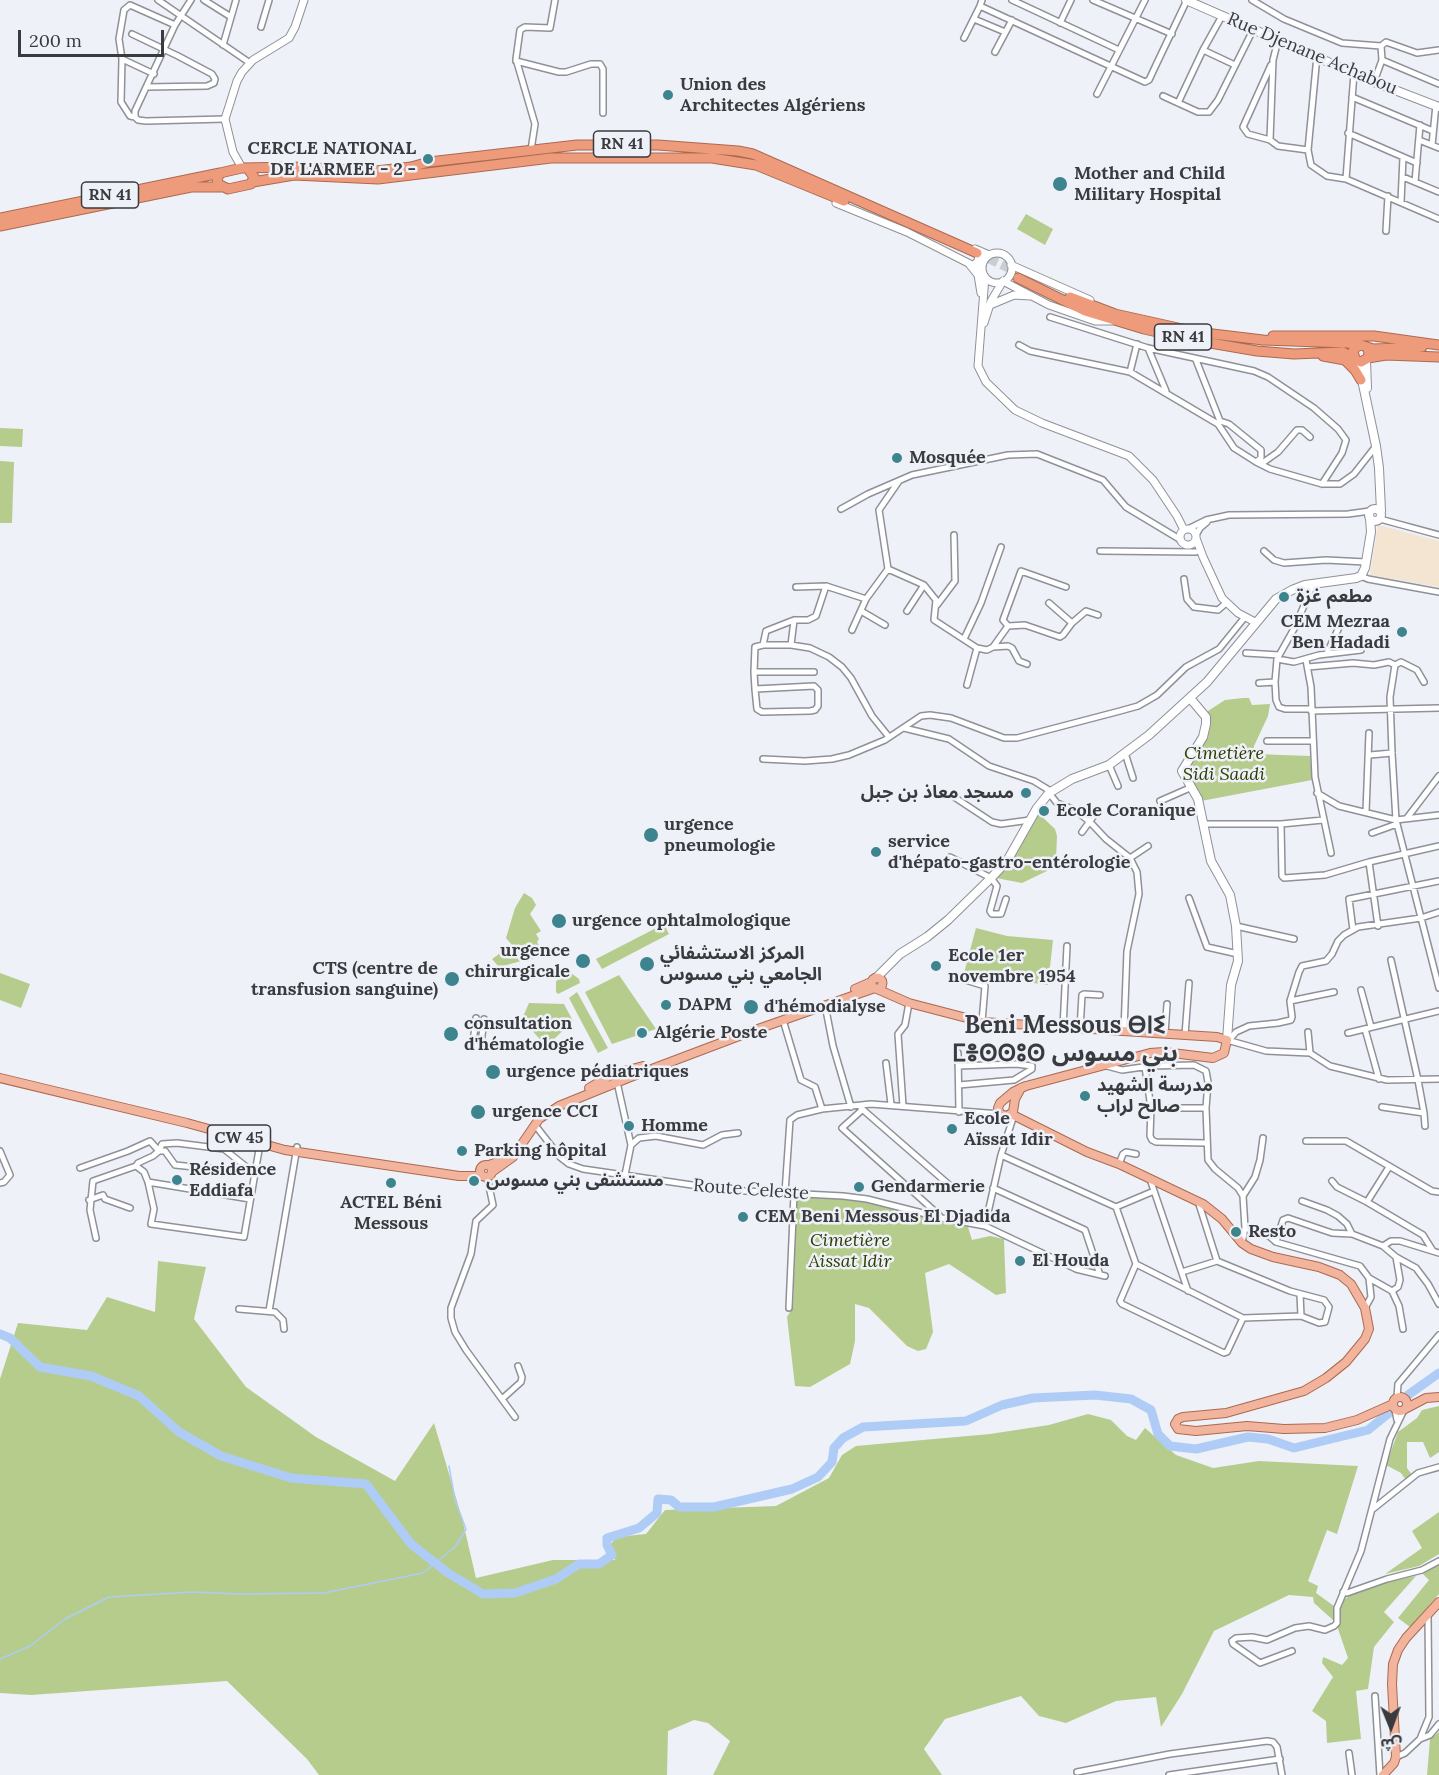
<!DOCTYPE html>
<meta charset="utf-8">
<style>
body{margin:0}
#map{position:relative;width:1439px;height:1775px;overflow:hidden;background:#eef1f8;font-family:Lora,"Noto Sans Arabic",serif}
canvas{display:block}
.north{position:absolute;left:1361px;top:1697px;width:60px;height:60px;-webkit-text-stroke:4px #eef1f8;paint-order:stroke;rotate:179deg;font-size:16px;font-weight:700;line-height:24px;text-align:center;color:#3a3b3e}
.north::after{content:'';display:block;margin:auto;width:21px;height:27px;background:#3a3b3e;clip-path:polygon(50% 0,100% 100%,50% 72%,0 100%)}
.scale{position:absolute;left:18px;top:30px;width:146px;height:27px;box-sizing:border-box;border:3px solid #3a3b3e;border-top:0;padding-left:8px;font-size:18px;line-height:21px;white-space:nowrap;color:#3a3b3e;-webkit-text-stroke:4px #eef1f8;paint-order:stroke}
</style>
<div id="map">
<canvas width="1439" height="1775"></canvas>
<div class="north">ش</div>
<div class="scale">200 m</div>
</div>
<script>
const ctx = document.querySelector('canvas').getContext('2d');
ctx.lineJoin = 'round';
function fill(path, color) {
  ctx.fillStyle = color;
  ctx.fill(path, 'evenodd');
}
function toPath(rows) {
  const path = new Path2D();
  for (const r of rows) {
    if (r.length === 3) {
      path.moveTo(r[0] + r[2], r[1]);
      path.arc(r[0], r[1], r[2], 0, 2 * Math.PI);
      continue;
    }
    path.moveTo(r[0], r[1]);
    for (let i = 2; i < r.length; i += 2) path.lineTo(r[i], r[i + 1]);
  }
  return path;
}
function stroke(path, color, width, dash) {
  ctx.strokeStyle = color;
  ctx.lineWidth = width;
  ctx.lineCap = dash ? 'butt' : 'round';
  ctx.setLineDash(dash || []);
  ctx.stroke(path);
}
function label(font, color, halo, rows, align = 'center') {
  ctx.font = font + ' Lora,"Noto Sans Arabic","Noto Sans Tifinagh",serif';
  ctx.lineWidth = 5;
  ctx.setLineDash([]);
  ctx.textBaseline = 'middle';
  ctx.strokeStyle = halo;
  ctx.fillStyle = color;
  for (const [text, x, y, turn = 0] of rows) {
    ctx.save();
    ctx.translate(x, y);
    ctx.rotate((+turn || 0) * Math.PI / 180);
    ctx.textAlign = isNaN(turn) ? turn : align;
    if (halo) ctx.strokeText(text, 0, 0);
    ctx.fillText(text, 0, 0);
    ctx.restore();
  }
}
fill(toPath([
 [1378,525,1439,541,1439,587,1370,575]
]), '#f3e5d1');
fill(toPath([
 [1026,214,1053,229,1045,245,1017,229],
 [0,428,23,429,22,447,0,446],
 [0,461,14,462,12,523,0,523],
 [1243,698,1249,698,1252,705,1270,704,1268,716,1254,746,1255,754,1310,756,1312,780,1201,801,1186,769,1208,724,1208,711,1225,700],
 [1038,813,1055,829,1057,836,1056,860,1047,871,1022,883,996,878],
 [524,893,532,898,536,905,530,914,541,931,536,934,539,939,537,942,543,953,527,962,525,960,499,967,492,959,512,945,506,938,515,908],
 [664,924,669,934,602,969,596,959],
 [976,928,1007,936,1053,940,1048,985,964,973],
 [0,973,30,984,21,1008,0,1000],
 [571,973,579,979,580,983,558,994,556,992,556,981],
 [619,975,656,1029,612,1044,585,992],
 [577,992,608,1048,598,1053,569,998],
 [529,1003,564,1004,573,1021,552,1041,544,1044,522,1019],
 [797,1195,865,1200,968,1227,972,1240,990,1236,1004,1239,1006,1293,996,1295,949,1264,925,1273,933,1332,926,1349,918,1351,907,1346,869,1308,855,1304,855,1341,850,1364,810,1387,795,1386,787,1317,793,1307],
 [158,1261,206,1267,194,1319,246,1387,316,1437,395,1481,434,1423,462,1518,476,1578,553,1560,615,1560,611,1544,616,1537,646,1534,665,1510,776,1506,829,1478,842,1455,856,1446,990,1434,1049,1425,1088,1414,1111,1420,1127,1436,1136,1440,1145,1428,1176,1455,1213,1468,1259,1461,1358,1466,1337,1534,1327,1530,1308,1581,1318,1586,1316,1593,1334,1606,1333,1620,1314,1603,1313,1597,1289,1595,1214,1631,1182,1694,1161,1727,1156,1697,1116,1701,1066,1723,1039,1716,1021,1696,945,1719,924,1749,942,1775,713,1775,730,1741,708,1723,694,1720,668,1731,667,1775,319,1775,307,1759,227,1681,31,1695,0,1693,0,1379,18,1323,87,1330,107,1297,155,1312],
 [1439,1406,1439,1452,1430,1458,1423,1442,1407,1442,1407,1468,1412,1475,1406,1480,1401,1473,1386,1465,1398,1432,1417,1418,1422,1410],
 [1439,1512,1439,1554,1419,1566,1385,1574,1422,1548,1412,1531],
 [1439,1563,1439,1594,1410,1627,1398,1618,1429,1580,1423,1574],
 [1416,1576,1384,1612,1394,1622,1374,1647,1368,1689,1356,1691,1361,1739,1327,1743,1326,1721,1312,1711,1333,1677,1322,1663,1323,1657,1342,1665,1348,1658,1336,1623,1340,1602,1348,1597,1347,1595,1386,1582],
 [1439,1732,1439,1775,1427,1775,1430,1739]
]), '#b6cc8d');
stroke(toPath([
 [0,1659,30,1646,65,1619,109,1597,193,1592,240,1594,324,1593,423,1573,456,1546,466,1529,455,1500,449,1466]
]), '#aeccf6', 1.5);
stroke(toPath([
 [0,1334,10,1338,40,1367,91,1376,139,1396,179,1432,221,1456,291,1478,366,1484,411,1544,448,1573,483,1594,515,1593,556,1579,579,1564,599,1564,612,1555,607,1545,607,1538,639,1528,657,1513,658,1499,671,1500,679,1507,714,1507,792,1489,818,1477,832,1462,834,1448,843,1438,863,1427,966,1421,1002,1405,1033,1398,1095,1395,1131,1399,1151,1410,1158,1434,1170,1446,1196,1449,1248,1437,1268,1439,1294,1448,1368,1430,1389,1413],
 [1408,1395,1439,1373]
]), '#aeccf6', 9);
stroke(toPath([
 [977,253,1021,274]
]), '#cacdd3', 9, [9, 4.5]);
const minor = toPath([
 [158,0,250,63],
 [191,0,175,25,135,111,135,117,138,120,146,121,225,119],
 [204,0,231,17],
 [982,0,980,6,1145,82,1149,80,1156,65,1187,0],
 [1012,0,1119,50],
 [1093,0,1172,34],
 [1252,0,1284,19,1342,43,1381,46,1386,42,1417,53,1439,50],
 [974,19,1005,32],
 [1060,23,1071,0],
 [261,27,269,0],
 [132,34,178,56,212,74,215,79,214,83,207,86,147,87],
 [964,38,980,6],
 [1278,40,1273,60,1270,140,1278,146,1308,150,1317,56],
 [223,45,236,0],
 [1203,50,1235,65],
 [995,52,1012,20],
 [122,59,154,74],
 [1382,60,1439,84],
 [516,61,559,72,566,72,591,64,600,64,603,69,603,113],
 [1374,82,1382,60,1381,46],
 [1097,94,1145,0],
 [1163,96,1198,112,1209,112,1218,100,1253,30],
 [1352,97,1433,131],
 [1178,103,1203,50,1222,16],
 [135,117,130,116,121,102,122,59,119,39,124,10,130,5,175,25],
 [1348,133,1417,163],
 [1270,140,1248,134,1243,127,1271,65],
 [1419,140,1439,148],
 [1432,145,1436,105],
 [531,150,535,124,516,59,520,30,525,27,550,28,555,0],
 [1308,150,1311,165,1327,176,1346,179,1439,219],
 [1403,177,1439,192],
 [1346,179,1354,73],
 [1415,182,1420,125],
 [1401,202,1403,157],
 [1386,231,1388,196],
 [1050,317,1148,348,1254,371,1268,377,1314,408,1338,429,1346,440,1342,453,1322,484],
 [1019,345,1030,351,1130,372,1218,424],
 [1148,348,1166,391],
 [1196,360,1220,421,1218,424,1234,448,1256,462,1270,469,1322,484,1340,484,1354,474,1376,446],
 [1130,372,1137,344],
 [1220,421,1229,424,1261,450,1261,458,1256,462],
 [1261,464,1278,452,1297,430,1302,430,1310,437],
 [841,509,868,494,912,475,1008,455,1037,454,1103,480,1126,507,1181,540],
 [1380,519,1439,535],
 [1188,529,1206,520,1229,515,1348,514,1370,511],
 [1196,535,1200,528,1207,522],
 [1100,551,1196,552],
 [1264,551,1274,560,1284,563,1326,560,1366,562],
 [888,569,924,585,936,600,934,620,977,648,987,650,993,647,1008,626,1025,625,1060,637,1063,635,1072,623,1086,611,1098,615],
 [1361,576,1368,579,1439,592],
 [1184,579,1187,599,1194,607,1218,610,1226,603],
 [796,587,826,586],
 [1049,603,1072,623],
 [937,605,955,581,954,535],
 [861,611,885,625],
 [907,611,924,585],
 [1008,626,1003,620,1021,571,1066,587],
 [852,630,866,599],
 [964,639,981,603,1001,547],
 [763,645,791,645],
 [993,647,1008,646,1012,648,1019,661,1027,664],
 [1246,653,1279,655],
 [1327,653,1341,623],
 [1277,659,1294,662,1319,655,1361,650],
 [1306,660,1311,687,1315,777,1331,853],
 [1308,667,1353,663,1374,665,1389,662,1395,665],
 [754,672,814,672],
 [1424,682,1417,670,1401,662,1395,665,1390,697,1392,753,1396,820,1439,988],
 [1259,683,1275,682],
 [967,685,977,648],
 [755,689,814,686,818,690,818,706,815,710,810,711,762,712,757,709,755,689,754,672,755,647,763,645,766,631,794,620],
 [1311,709,1285,709,1279,707,1276,700,1275,682,1277,659,1295,627,1313,584],
 [1311,711,1439,708],
 [904,728,949,739,989,766,1034,781,1052,792],
 [889,737,872,716,851,678,842,667,829,657,810,648,791,645,794,620,808,620,816,616,826,586,866,599,888,569,879,510,899,481],
 [1267,741,1312,741],
 [1125,753,1133,778],
 [1370,755,1392,753],
 [763,759,805,761,832,759,849,755,885,740,921,716,930,715,951,718,1004,738,1017,738,1120,711,1138,706,1157,695,1186,667,1219,649,1245,617],
 [1109,765,1118,786],
 [1049,793,1057,803,1075,810,1090,822,1106,839,1130,858,1137,872,1139,894,1127,951,1124,1031],
 [1317,793,1339,806,1396,820,1439,815],
 [951,795,992,822,1001,824,1030,820],
 [1160,801,1192,787],
 [1366,812,1369,733],
 [1407,818,1439,776],
 [1204,824,1281,824,1323,820],
 [1281,824,1282,876,1284,878,1325,875,1369,862,1439,846],
 [1082,832,1098,810],
 [1372,833,1397,824],
 [1130,858,1148,846],
 [1369,862,1378,926],
 [938,863,944,865,950,857,991,878,997,886,990,911,992,914,1001,914,1006,899],
 [1189,898,1207,947,1238,954],
 [1236,926,1294,939],
 [1353,930,1349,899,1439,881],
 [1391,960,1418,1080,1424,1113,1425,1126],
 [959,978,985,986,982,1022],
 [1361,990,1371,1027],
 [1290,1001,1334,992],
 [825,1005,833,1046,851,1107],
 [476,1018,473,1043,477,1045,481,1044,484,1019],
 [783,1020,801,1080,815,1087,822,1109],
 [1063,1028,1067,946],
 [1080,1029,1082,995,1084,994,1100,995],
 [1365,1029,1379,1079],
 [1308,1032,1310,1053],
 [1348,1033,1439,1011],
 [1165,1034,1167,1004],
 [1185,1035,1189,983],
 [1230,1039,1236,1032,1249,1026,1278,1023,1291,1020,1292,1017,1290,1001,1299,972,1302,966,1326,961,1332,954,1338,941,1344,935,1358,927,1421,918,1439,912],
 [1227,1040,1266,1051,1310,1053,1330,1066,1387,1080,1439,1079],
 [958,1053,959,1112],
 [886,1063,891,1104],
 [958,1066,1016,1064,1032,1066,1032,1069,1014,1080,959,1085],
 [1107,1066,1122,1070,1150,1066,1194,1065,1206,1071,1208,1082,1206,1108,1208,1160,1215,1169,1238,1188,1243,1196,1245,1228,1242,1243],
 [1145,1067,1151,1108,1150,1136,1152,1140,1156,1142,1206,1143],
 [617,1082,631,1145],
 [903,1106,898,1034,905,1025,909,1003],
 [1382,1107,1424,1113],
 [861,1108,955,1190],
 [1151,1108,1206,1108],
 [862,1110,842,1128,939,1215],
 [535,1125,560,1157,569,1164,583,1169,726,1190,843,1196,867,1199,942,1218,985,1226,1076,1269,1105,1276],
 [1306,1141,1346,1141,1432,1191,1439,1192],
 [0,1151,10,1175,4,1182,0,1183],
 [1001,1155,1116,1207,1136,1264,1120,1301,1122,1304,1224,1353,1227,1352,1243,1318],
 [1119,1164,1123,1154,1126,1152,1136,1154],
 [136,1166,138,1163,153,1156,159,1151,165,1151,175,1165,253,1173],
 [80,1168,128,1151,150,1141,159,1151,162,1144,177,1143,224,1149,254,1173],
 [625,1175,631,1145,639,1138,656,1136,703,1145,722,1135,738,1133],
 [487,1177,493,1205,476,1221,471,1254,451,1308,451,1318,455,1332,466,1350,515,1417],
 [1150,1179,1188,1291],
 [1332,1181,1337,1187,1367,1202,1423,1235,1433,1251],
 [148,1182,250,1199],
 [993,1188,1085,1230,1100,1275],
 [785,1193,790,1120,797,1115,822,1109,871,1104,1000,1114],
 [1243,1196,1255,1177,1260,1160,1263,1138],
 [89,1200,103,1195,105,1199,130,1208],
 [1302,1201,1327,1210,1338,1216,1347,1224,1352,1234],
 [1367,1202,1389,1167],
 [1116,1207,1154,1191],
 [985,1226,1001,1155,1014,1115],
 [1245,1228,1269,1236,1276,1242,1360,1266,1369,1278],
 [96,1238,90,1210,93,1181,136,1166,144,1172,148,1182,154,1209,151,1224,244,1237,260,1144],
 [1276,1242,1283,1220,1288,1218,1332,1233,1352,1234,1383,1246,1396,1257,1400,1280,1398,1287,1392,1291,1369,1278,1371,1297,1365,1308],
 [1383,1246,1391,1241,1400,1241,1439,1253],
 [1396,1257,1416,1268,1428,1284,1439,1304],
 [1136,1264,1243,1318,1301,1316,1319,1323,1325,1322,1329,1307,1324,1300,1290,1291,1217,1261,1198,1201],
 [1182,1272,1217,1261],
 [1392,1291,1399,1306,1403,1329],
 [1300,1294,1301,1316],
 [789,1308,794,1194],
 [239,1309,275,1312,283,1320,284,1329],
 [269,1311,297,1147],
 [1397,1398,1398,1384,1439,1335],
 [502,1399,521,1382,522,1377,518,1366],
 [1395,1410,1397,1420],
 [1373,1509,1418,1473,1439,1467],
 [1343,1592,1347,1593,1387,1579,1422,1570,1439,1561],
 [1292,1651,1260,1663,1233,1644,1232,1641,1236,1638,1252,1637,1267,1640,1295,1628,1309,1626,1325,1630,1334,1626,1337,1623,1337,1608,1361,1551,1390,1439,1404,1410],
 [1375,1696,1380,1775],
 [1420,1739,1429,1717,1428,1615],
 [1349,1753,1352,1775],
 [1396,1757,1405,1753,1420,1739,1430,1735,1439,1724],
 [1077,1772,1170,1754,1267,1741,1273,1742,1277,1747,1282,1775],
 [1169,1775,1280,1759]
]);
const tertiary = toPath([
 [242,168,233,152,225,119,237,81,242,72,253,60,289,38,295,27,304,0],
 [836,203,907,232,982,270],
 [975,249,989,255],
 [997,268,15],
 [970,265,978,275,981,293],
 [1011,265,1090,300],
 [973,266,978,261,980,251],
 [985,277,978,366,986,382,1015,410,1042,423,1129,456,1153,480,1177,516,1184,530],
 [1003,281,1049,305,1095,321,1112,321],
 [990,305,1014,295,1030,296],
 [984,323,991,301,1003,281],
 [1188,537,8],
 [1196,538,1203,557,1222,598,1238,613,1255,622]
]);
const secondary = toPath([
 [1186,0,1374,82,1439,107],
 [1366,360,1367,388],
 [1358,361,1376,446,1379,468,1381,511],
 [1375,515,6],
 [1190,698,1206,717,1206,724,1203,737,1182,771,1198,799,1211,861,1230,895,1236,926,1238,961,1231,985,1227,1040],
 [876,978,900,954,927,937,948,920,991,878,1007,861,1037,808,1049,793,1072,779,1109,765,1149,735,1207,682,1276,599,1292,590,1305,585,1356,578,1361,576,1365,568,1371,532,1370,518]
]);
const primary = toPath([
 [877,983,5.5],
 [855,989,871,982],
 [877,989,909,1003,982,1022,1217,1037,1227,1040,1224,1053,1213,1058,1164,1052,1150,1053,1026,1086,1021,1088,1013,1092,1000,1103,998,1108,1000,1114,1007,1116,1013,1112,1015,1099,1021,1088],
 [0,1078,187,1123,285,1150,459,1176,483,1176],
 [589,1088,613,1074,643,1066],
 [1011,1114,1087,1152,1119,1164,1203,1204,1222,1219,1242,1243,1251,1249,1273,1257,1319,1267,1340,1275,1351,1284,1365,1308,1369,1329,1365,1339,1346,1362,1326,1378,1304,1391,1226,1413,1183,1417,1178,1419,1175,1424,1178,1429,1196,1431,1247,1426,1284,1429,1325,1428,1357,1420,1393,1404],
 [486,1171,6],
 [489,1165,503,1160],
 [492,1172,513,1157,539,1119,559,1106,628,1078,755,1030,875,988],
 [1400,1404,7],
 [1405,1409,1426,1398,1439,1397],
 [1383,1775,1394,1763,1396,1757,1392,1684,1393,1664,1398,1650,1406,1638,1439,1602]
]);
const trunk = toPath([
 [248,169,254,177,251,184,228,189,218,184,217,179,220,173,242,168,293,167,376,171,411,167,429,162,577,145,658,145,738,151,753,154,977,253],
 [253,182,294,175,378,179,551,158,712,158,756,165,844,201],
 [0,218,220,173],
 [0,226,191,187,221,187],
 [1018,278,1085,311,1144,329,1193,340,1257,351,1294,354,1343,352,1358,361,1361,362,1368,358,1369,352,1367,347,1361,345,1356,347,1353,351,1355,359],
 [1070,297,1115,314,1196,332,1263,340,1348,343,1361,345],
 [1273,336,1374,336,1439,345],
 [1367,347,1373,349,1422,347],
 [1323,356,1345,360,1355,370,1361,380],
 [1368,358,1386,355,1439,357]
]);
stroke(minor, '#8e9198', 8);
stroke(tertiary, '#8e9198', 9);
stroke(secondary, '#8e9198', 10);
stroke(primary, '#ac6950', 10);
stroke(trunk, '#ac6950', 11);
stroke(minor, '#fff', 5);
stroke(tertiary, '#fff', 7);
stroke(secondary, '#fff', 8);
stroke(primary, '#f2b49c', 8);
stroke(trunk, '#ee9b7b', 9);
for (const [x, y, r, color] of [
 [668,95,6,"#3e848f"],
 [428,159,6,"#3e848f"],
 [1060,184,8,"#3e848f"],
 [897,458,6,"#3e848f"],
 [1284,597,6,"#3e848f"],
 [1402,632,6,"#3e848f"],
 [1026,793,6,"#3e848f"],
 [1044,811,6,"#3e848f"],
 [651,835,8,"#3e848f"],
 [876,852,6,"#3e848f"],
 [559,921,8,"#3e848f"],
 [583,961,8,"#3e848f"],
 [647,964,8,"#3e848f"],
 [936,966,6,"#3e848f"],
 [452,979,8,"#3e848f"],
 [666,1005,6,"#3e848f"],
 [751,1007,8,"#3e848f"],
 [642,1033,6,"#3e848f"],
 [451,1034,8,"#3e848f"],
 [493,1072,8,"#3e848f"],
 [1085,1096,6,"#3e848f"],
 [478,1112,8,"#3e848f"],
 [629,1126,6,"#3e848f"],
 [952,1129,6,"#3e848f"],
 [462,1151,6,"#3e848f"],
 [177,1180,6,"#3e848f"],
 [474,1181,6,"#3e848f"],
 [391,1183,6,"#3e848f"],
 [859,1187,6,"#3e848f"],
 [743,1217,6,"#3e848f"],
 [1236,1232,6,"#3e848f"],
 [1020,1261,6,"#3e848f"]
]) {
  const dot = new Path2D();
  dot.arc(x, y, r, 0, 2 * Math.PI);
  ctx.fillStyle = color;
  ctx.fill(dot);
  stroke(dot, '#eef1f8', 2);
}
for (const [x, y, w] of [
 [622,144,57],
 [110,195,57],
 [1183,337,57],
 [239,1138,63]
]) {
  const box = new Path2D();
  box.roundRect(x - w / 2, y - 13, w, 26, 4.5);
  ctx.fillStyle = '#eef1f8';
  ctx.fill(box);
  stroke(box, '#3a3b3e', 1.5);
}
label('bold 16px', '#3a3b3e', null, [
 ["RN 41",622,144],
 ["RN 41",110,195],
 ["RN 41",1183,337],
 ["CW 45",239,1138]
]);
label('18px', '#3a3b3e', '#eef1f8', [
 ["Rue Djenane Achabou",1312,54,23],
 ["Route Celeste",751,1190,4]
]);
label('bold 18px', '#3a3b3e', '#eef1f8', [
 ["Union des",680,85],
 ["Architectes Algériens",680,106],
 ["CERCLE NATIONAL",416,149,"right"],
 ["DE L'ARMEE - 2 -",416,170,"right"],
 ["Mother and Child",1074,174],
 ["Military Hospital",1074,195],
 ["Mosquée",909,458],
 ["مطعم غزة",1296,597],
 ["CEM Mezraa",1390,622,"right"],
 ["Ben Hadadi",1390,643,"right"],
 ["مسجد معاذ بن جبل",1014,793,"right"],
 ["Ecole Coranique",1056,811],
 ["urgence",664,825],
 ["pneumologie",664,846],
 ["service",888,842],
 ["d'hépato-gastro-entérologie",888,863],
 ["urgence ophtalmologique",572,921],
 ["urgence",570,951,"right"],
 ["chirurgicale",570,972,"right"],
 ["المركز الاستشفائي",660,954],
 ["الجامعي بني مسوس",660,975],
 ["Ecole 1er",948,956],
 ["novembre 1954",948,977],
 ["CTS (centre de",438,969,"right"],
 ["transfusion sanguine)",438,990,"right"],
 ["DAPM",678,1005],
 ["d'hémodialyse",764,1007],
 ["consultation",464,1024],
 ["d'hématologie",464,1045],
 ["Algérie Poste",654,1033],
 ["urgence pédiatriques",506,1072],
 ["مدرسة الشهيد",1097,1086],
 ["صالح لراب",1097,1107],
 ["urgence CCI",492,1112],
 ["Ecole",964,1119],
 ["Aïssat Idir",964,1140],
 ["Homme",641,1126],
 ["Parking hôpital",474,1151],
 ["Résidence",189,1170],
 ["Eddiafa",189,1191],
 ["مستشفى بني مسوس",486,1181],
 ["Gendarmerie",871,1187],
 ["ACTEL Béni",391,1203,"center"],
 ["Messous",391,1224,"center"],
 ["CEM Beni Messous El Djadida",755,1217],
 ["Resto",1248,1232],
 ["El Houda",1032,1261]
], 'left');
label('italic 18px', '#2d3c00', '#eef1f8', [
 ["Cimetière",1224,754],
 ["Sidi Saadi",1224,775],
 ["Cimetière",850,1241],
 ["Aissat Idir",850,1262]
]);
label('bold 24px', '#3a3b3e', '#eef1f8', [
 ["Beni Messous ⴱⵏⵉ",1065,1026],
 ["ⵎⴻⵙⵙⵓⵙ بني مسوس",1065,1054]
]);
</script>
